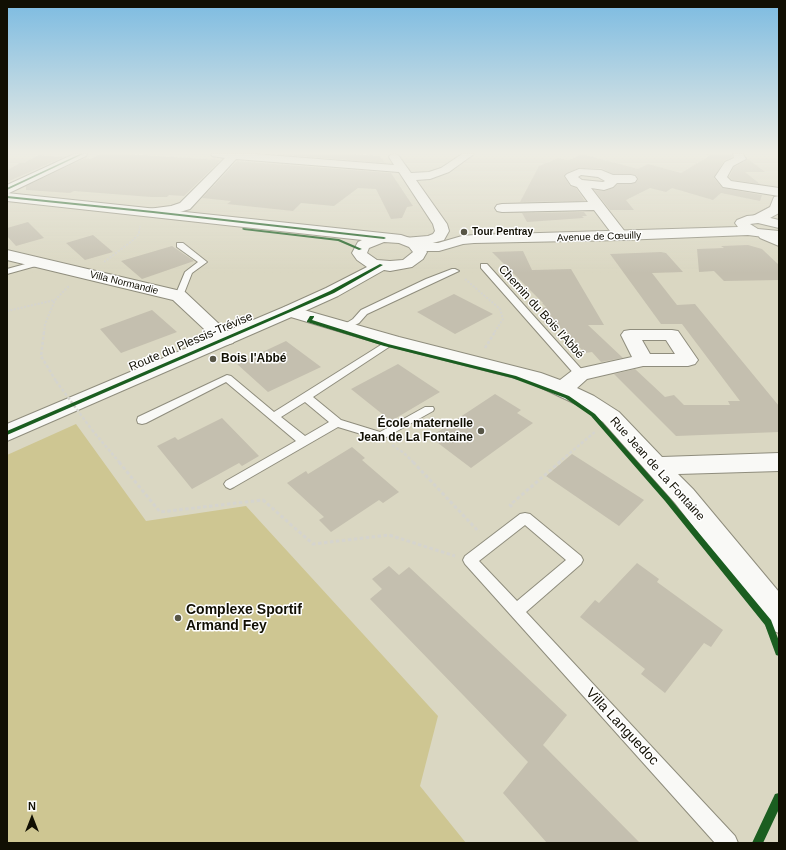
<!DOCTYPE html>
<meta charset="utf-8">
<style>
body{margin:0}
#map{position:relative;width:786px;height:850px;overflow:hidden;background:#dad7c2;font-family:Helvetica,sans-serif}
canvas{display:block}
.frame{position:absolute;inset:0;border:8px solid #110f03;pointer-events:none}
.north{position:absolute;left:12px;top:798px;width:40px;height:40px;-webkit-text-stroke:3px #fff;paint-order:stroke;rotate:0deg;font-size:11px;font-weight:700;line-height:16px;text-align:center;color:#110f03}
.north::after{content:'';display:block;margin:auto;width:14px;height:18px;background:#110f03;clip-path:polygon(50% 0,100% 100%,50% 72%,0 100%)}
</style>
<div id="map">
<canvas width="786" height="850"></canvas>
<div class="frame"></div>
<div class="north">N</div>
</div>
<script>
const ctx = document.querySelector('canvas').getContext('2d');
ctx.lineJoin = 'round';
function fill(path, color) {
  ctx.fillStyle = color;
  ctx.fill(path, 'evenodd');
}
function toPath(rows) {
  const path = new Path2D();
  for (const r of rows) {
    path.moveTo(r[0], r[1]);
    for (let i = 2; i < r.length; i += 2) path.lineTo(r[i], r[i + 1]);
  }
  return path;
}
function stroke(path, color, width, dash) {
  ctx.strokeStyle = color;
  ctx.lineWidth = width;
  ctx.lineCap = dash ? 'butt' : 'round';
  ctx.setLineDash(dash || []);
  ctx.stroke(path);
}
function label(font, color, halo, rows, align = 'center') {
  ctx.font = font + ' Helvetica,sans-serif';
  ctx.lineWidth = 3;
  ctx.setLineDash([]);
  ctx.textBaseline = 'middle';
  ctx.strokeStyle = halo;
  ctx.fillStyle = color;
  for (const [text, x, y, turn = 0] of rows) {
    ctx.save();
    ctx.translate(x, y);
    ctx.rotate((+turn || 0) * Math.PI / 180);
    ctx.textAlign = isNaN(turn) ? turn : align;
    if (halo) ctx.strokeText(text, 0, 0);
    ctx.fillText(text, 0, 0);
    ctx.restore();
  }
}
fill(toPath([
 [76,424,146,521,246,506,438,716,420,786,466,843,7,843,7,455]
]), '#cec692');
fill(toPath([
 [100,154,128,154,221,160,184,196,169,195,167,197,151,197,74,191,70,193,26,190,26,186,85,158,90,159],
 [272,154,354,154,380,156,385,163],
 [582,154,638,169,648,164,681,173,709,156,706,154,732,154,732,157,724,161,714,178,723,188,762,195,760,201,721,193,713,200,672,188,666,192,650,188,626,200,634,210,610,210,594,190,604,191,613,188,618,184,635,183,638,180,636,175,631,174,613,174,601,168,579,168,566,173,564,176,570,186,576,188,585,201,520,202,539,166,558,158,569,160],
 [38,155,64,157,7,182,7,170,20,163,24,163],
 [747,158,765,172,745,172,760,184,732,180,729,177,734,167,747,160],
 [237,161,391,173,413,206,407,207,402,218,391,219,376,189,358,188,334,206,301,203,293,211,227,204,231,201,202,198],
 [584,212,587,216,582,216,584,218,527,222,522,213],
 [28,222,44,238,16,246,7,236,7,228],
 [93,235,113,252,85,260,66,243],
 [748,245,762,249,779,265,779,280,724,281,714,271,699,272,697,249,724,248,721,246],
 [172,246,194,261,142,279,121,261],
 [523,251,532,270,571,269,604,325,588,325,623,358,601,362,592,352,585,353,541,308,546,307,542,303,543,303,492,252],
 [661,252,666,253,683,272,652,273,677,305,695,304,779,406,779,432,676,436,614,374,635,369,665,397,674,395,684,405,730,405,728,401,740,401,682,324,661,324,610,254],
 [454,294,493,314,455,334,417,312],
 [152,310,177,332,121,353,100,329],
 [286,341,321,367,268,392,237,364],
 [398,364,440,392,391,421,351,389],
 [495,394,521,410,517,413,533,423,471,468,430,437],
 [222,418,259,456,242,466,239,463,192,489,157,446,175,437,178,440],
 [352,447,365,458,362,460,399,492,383,503,379,500,331,532,319,520,324,517,287,483,306,471,308,474],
 [572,454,644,500,619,526,546,476],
 [637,563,659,579,657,582,723,630,711,647,704,643,665,693,641,674,645,669,580,617,595,600,599,603],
 [389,566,399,575,409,567,567,715,543,745,640,843,547,843,503,793,528,762,370,599,382,589,372,579]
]), '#c4bfaf');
const service = toPath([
 [177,243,183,243,207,262,192,273,183,296,179,299,175,296,185,272,198,262,177,247,177,243],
 [40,260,43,260,43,264,7,274,7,269,40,260],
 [481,264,487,264,584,372,585,374,584,376,576,376,481,268,481,264],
 [452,269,455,269,459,271,367,314,359,323,347,329,344,330,340,327,353,319,361,310,426,279,452,269],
 [392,338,397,341,395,343,313,397,341,420,380,432,425,407,433,407,434,409,433,411,381,440,338,427,234,487,230,489,226,487,224,484,226,481,296,441,226,382,146,423,142,424,138,423,137,420,138,417,227,375,231,376,274,412,392,338],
 [305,402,329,422,305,436,281,417,305,402],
 [525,513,530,514,581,556,583,560,581,564,526,612,735,836,738,843,715,843,465,564,463,560,465,556,520,514,525,513],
 [525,525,566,560,517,601,479,561,525,525]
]);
const minor = toPath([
 [74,154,87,154,86,156,7,194,7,185,74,154],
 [211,154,255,154,394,165,389,157,390,155,395,154,398,155,411,173,429,172,441,168,462,154,474,154,449,172,430,179,416,180,447,224,449,231,444,240,429,244,409,245,404,244,402,241,404,238,428,236,433,234,435,231,433,224,399,172,236,159,190,209,173,214,153,216,148,215,146,212,148,209,171,206,180,203,225,158,212,156,211,154],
 [733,154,743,154,746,159,733,166,727,177,731,181,779,188,779,196,723,187,715,177,725,162,734,158,733,154],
 [579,169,601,170,613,175,631,175,635,176,637,179,635,182,631,183,617,183,613,187,604,190,591,188,626,233,628,236,626,239,621,240,616,239,594,210,502,212,497,211,495,208,497,205,502,204,588,202,577,187,571,185,565,176,567,174,579,169],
 [581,175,598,177,605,181,603,182,582,180,578,177,581,175],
 [779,196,779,213,763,222,753,222,751,219,753,216,770,207,774,197,779,196],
 [765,231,779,236,779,246,760,238,758,235,760,232,765,231],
 [7,250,185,292,235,339,233,343,226,345,219,343,173,300,7,260,7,250],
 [290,306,399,337,541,373,560,380,573,370,632,357,621,335,624,331,630,330,672,330,678,331,698,360,695,364,688,366,643,366,587,379,577,388,594,396,619,412,662,457,779,453,779,471,678,474,693,489,779,592,779,633,768,629,762,615,675,503,603,422,580,406,527,381,385,345,284,315,281,311,284,307,290,306],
 [642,340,666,340,675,354,650,354,642,340]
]);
const tertiary = toPath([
 [758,215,779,220,779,228,758,223,750,224,758,229,779,231,779,239,748,235,621,240,474,243,463,244,439,251,418,251,413,250,411,247,413,244,418,243,438,243,462,236,474,235,738,227,735,223,737,220,747,216,758,215]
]);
const secondary = toPath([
 [7,193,401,235,419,241,427,252,423,259,412,267,390,271,384,270,338,296,296,315,7,441,7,424,284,307,326,288,367,267,357,260,352,253,358,242,362,240,7,201,7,193],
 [384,242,399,243,409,247,413,252,403,260,390,261,377,260,367,253,369,248,384,242]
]);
stroke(service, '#8f8d7d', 2);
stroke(minor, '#8f8d7d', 2);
stroke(tertiary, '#8f8d7d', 2);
stroke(secondary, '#8f8d7d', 2);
stroke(toPath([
 [139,232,140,226]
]), '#d5d4ce', 1.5, [1.5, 1]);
stroke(toPath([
 [104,262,132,241,139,234,139,231],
 [465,279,500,309,503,319,494,333],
 [7,311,55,300],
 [44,333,45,324,55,300,69,286]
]), '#d5d4ce', 2, [2, 1.5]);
stroke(toPath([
 [44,332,41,356,56,381],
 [485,348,495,332],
 [92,430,120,463],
 [392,445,404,453,414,463],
 [558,463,596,431]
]), '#d5d4ce', 2.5, [3, 2]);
stroke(toPath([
 [119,462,160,512,263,500,313,544,389,535,455,556],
 [413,462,479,532],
 [512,507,510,505,560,462]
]), '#d5d4ce', 3, [3.5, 2.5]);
fill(service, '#f9f9f6');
fill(minor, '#f9f9f6');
fill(tertiary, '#f9f9f6');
fill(secondary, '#f9f9f6');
stroke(toPath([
 [56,381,92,430]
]), '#d5d4ce', 2.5, [3, 2]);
fill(toPath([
 [80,154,83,154,7,190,7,188,80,154],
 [7,196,153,211,384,237,386,238,384,239,153,213,7,198,7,196],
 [243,228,339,239,362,249,359,250,338,241,244,230,242,229,243,228],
 [380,264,383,265,334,293,7,435,7,431,288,310,330,291,380,264],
 [310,316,314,316,314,317,312,320,388,344,516,376,569,396,595,414,669,497,771,620,779,641,779,656,776,655,765,625,665,501,591,416,565,398,512,378,384,346,307,322,307,321,310,316],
 [779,793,779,809,763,843,752,843,775,794,779,793]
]), '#1b5e20');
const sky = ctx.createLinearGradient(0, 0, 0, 273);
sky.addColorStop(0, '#7cbbe1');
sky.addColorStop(0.56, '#eeede4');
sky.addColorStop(1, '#eeede400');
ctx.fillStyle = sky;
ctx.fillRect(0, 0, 786, 273);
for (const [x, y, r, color] of [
 [464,232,4,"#575546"],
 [213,359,4,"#575546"],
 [481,431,4,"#575546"],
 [178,618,4,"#575546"]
]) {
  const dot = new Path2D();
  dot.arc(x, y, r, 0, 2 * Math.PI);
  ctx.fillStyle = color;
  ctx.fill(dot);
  stroke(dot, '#fff', 1.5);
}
label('bold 10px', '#110f03', '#fff', [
 ["Tour Pentray",472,232]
], 'left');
label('10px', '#110f03', '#fff', [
 ["Avenue de Cœuilly",599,237,-2],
 ["Villa Normandie",124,283,14]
]);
label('12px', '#110f03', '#fff', [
 ["Chemin du Bois l'Abbé",541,312,48],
 ["Route du Plessis-Trévise",191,342,-23],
 ["Rue Jean de La Fontaine",657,469,48]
]);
label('bold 12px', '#110f03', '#fff', [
 ["Bois l'Abbé",221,359],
 ["École maternelle",473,424,"right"],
 ["Jean de La Fontaine",473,438,"right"]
], 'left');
label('bold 14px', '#110f03', '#fff', [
 ["Complexe Sportif",186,610],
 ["Armand Fey",186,626]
], 'left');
label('14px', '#110f03', '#fff', [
 ["Villa Languedoc",622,727,47]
]);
</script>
